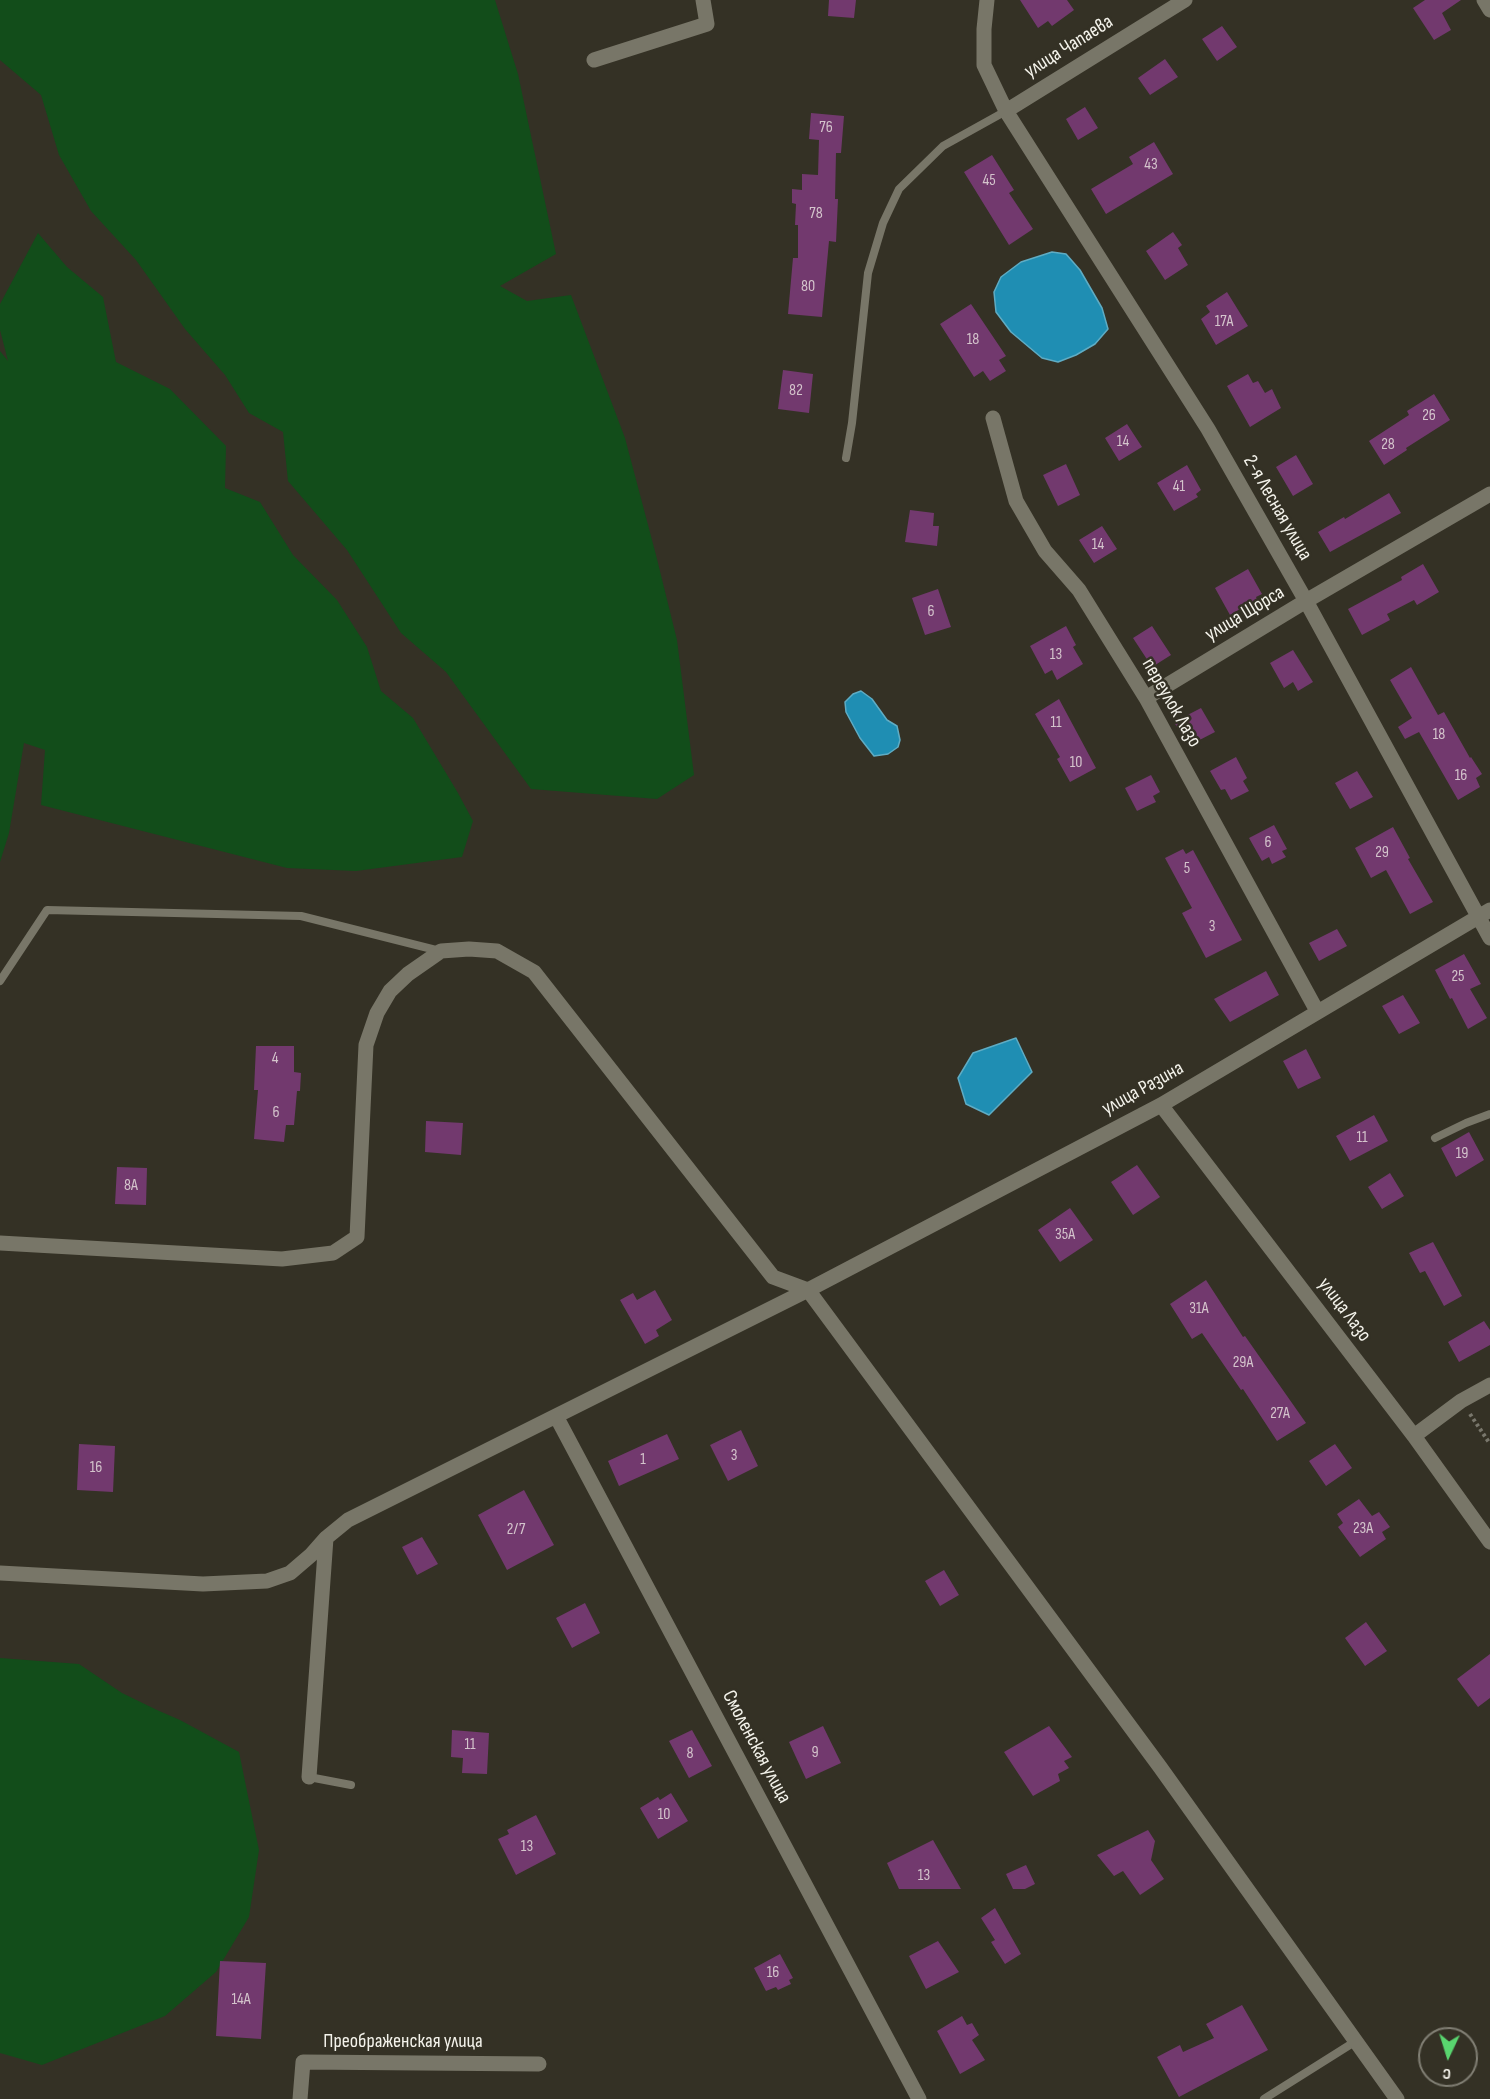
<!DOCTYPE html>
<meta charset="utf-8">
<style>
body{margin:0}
#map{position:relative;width:1490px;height:2099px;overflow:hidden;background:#343125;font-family:"Sofia Sans Condensed",sans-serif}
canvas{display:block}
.north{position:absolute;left:1418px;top:2027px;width:60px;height:60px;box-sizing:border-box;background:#343125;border:2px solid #817f74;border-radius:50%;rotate:184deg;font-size:16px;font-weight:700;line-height:24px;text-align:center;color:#f4f3eb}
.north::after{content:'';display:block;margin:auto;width:21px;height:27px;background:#59d56f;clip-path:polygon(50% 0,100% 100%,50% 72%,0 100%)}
</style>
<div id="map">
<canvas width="1490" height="2099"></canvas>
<div class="north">С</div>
</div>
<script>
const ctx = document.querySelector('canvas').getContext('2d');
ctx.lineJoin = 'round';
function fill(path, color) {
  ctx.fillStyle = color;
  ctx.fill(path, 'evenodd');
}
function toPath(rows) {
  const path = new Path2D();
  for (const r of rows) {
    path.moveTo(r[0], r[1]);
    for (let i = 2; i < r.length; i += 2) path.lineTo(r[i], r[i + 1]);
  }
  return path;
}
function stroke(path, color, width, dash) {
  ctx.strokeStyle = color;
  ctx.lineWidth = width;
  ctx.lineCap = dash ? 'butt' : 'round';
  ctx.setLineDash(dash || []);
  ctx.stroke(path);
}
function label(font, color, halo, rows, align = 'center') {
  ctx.font = font + ' "Sofia Sans Condensed",sans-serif';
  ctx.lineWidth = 5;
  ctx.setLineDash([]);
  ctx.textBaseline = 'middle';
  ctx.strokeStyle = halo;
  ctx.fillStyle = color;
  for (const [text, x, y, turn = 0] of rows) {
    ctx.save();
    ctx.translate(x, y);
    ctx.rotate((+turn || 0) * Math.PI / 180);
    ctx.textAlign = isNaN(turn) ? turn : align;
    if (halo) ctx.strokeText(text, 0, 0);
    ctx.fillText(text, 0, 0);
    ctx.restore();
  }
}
fill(toPath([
 [0,0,495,0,518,74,556,254,500,286,527,301,571,295,625,438,656,555,677,640,694,775,657,799,531,789,446,672,401,633,347,550,288,481,283,432,249,413,225,375,185,329,136,260,91,211,59,155,41,95,0,60],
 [38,233,67,267,103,297,116,362,170,389,226,446,225,488,260,502,293,555,337,600,367,647,381,691,413,718,458,793,473,821,462,857,356,871,287,868,41,805,45,750,24,743,9,833,0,862,0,351,8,361,0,330,0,304],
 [0,1658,79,1664,122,1693,157,1710,180,1720,239,1752,259,1850,249,1917,216,1972,165,2016,42,2065,0,2053]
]), '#124d1a');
const water = toPath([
 [1052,252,1066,254,1080,270,1102,308,1108,329,1095,344,1076,355,1058,362,1042,358,1011,332,996,312,994,292,1001,277,1021,262,1052,252],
 [861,691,872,699,887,720,897,726,900,740,898,747,888,754,874,756,860,738,846,712,845,702,853,694,861,691],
 [1016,1038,1032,1072,989,1115,966,1104,958,1078,973,1053,1016,1038]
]);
fill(water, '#1f8eb3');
stroke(water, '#5facc4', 1.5);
fill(toPath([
 [829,0,856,0,854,18,828,16],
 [1020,0,1067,0,1074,10,1052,26,1048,21,1038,28],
 [1425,0,1461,0,1442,13,1451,30,1434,40,1413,8],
 [1222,26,1237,47,1217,61,1202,39],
 [1165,59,1178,77,1150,95,1138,78],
 [1085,107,1098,128,1078,140,1066,119],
 [811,113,844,116,841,153,836,153,835,199,838,199,836,242,829,241,822,317,788,314,793,258,798,258,798,225,795,225,796,204,792,203,792,189,802,190,802,174,818,175,819,140,809,139],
 [1154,142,1173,174,1106,214,1091,189,1133,164,1129,157],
 [992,155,1014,190,1009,193,1033,229,1009,245,964,172],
 [1173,232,1182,245,1178,248,1188,265,1165,280,1146,251],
 [1227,292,1248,326,1216,345,1201,319,1210,312,1206,306],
 [971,304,1006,356,999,360,1006,371,990,381,983,371,974,377,940,324],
 [783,370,813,374,809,413,778,409],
 [1248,374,1253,383,1258,381,1265,393,1272,389,1281,408,1250,427,1227,386],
 [1434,394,1450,420,1406,448,1407,450,1384,465,1369,441,1409,415,1407,411],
 [1127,424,1142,447,1119,461,1105,438],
 [1296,455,1313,484,1293,496,1276,467],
 [1066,464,1080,495,1058,506,1043,475],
 [1187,465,1201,490,1196,494,1198,497,1174,511,1157,483],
 [1389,493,1401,513,1330,552,1318,532,1344,517,1345,519],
 [910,510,934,513,933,526,939,526,937,546,905,542],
 [1102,526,1117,549,1094,563,1079,540],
 [1423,564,1439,592,1417,605,1414,600,1387,614,1390,620,1362,635,1348,609,1402,580,1401,577],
 [1248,569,1262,594,1256,597,1260,606,1244,615,1240,609,1230,615,1215,588],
 [938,589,951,627,925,635,912,598],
 [1066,626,1076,645,1073,647,1083,664,1057,680,1052,670,1045,674,1030,646],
 [1152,626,1171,655,1152,667,1133,638],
 [1293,650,1313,682,1298,691,1293,682,1284,688,1270,663],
 [1411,667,1438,715,1444,712,1470,758,1471,757,1482,774,1476,778,1480,787,1458,800,1419,732,1405,739,1398,727,1412,718,1390,680],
 [1059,699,1096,768,1070,782,1057,759,1060,757,1035,714],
 [1201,708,1215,732,1188,746,1174,722],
 [1236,757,1247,778,1243,781,1249,791,1231,800,1225,789,1221,790,1210,771],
 [1357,771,1373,797,1350,809,1335,783],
 [1151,775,1160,792,1153,796,1156,802,1137,811,1125,788],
 [1274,825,1287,849,1282,851,1286,857,1272,864,1269,857,1262,861,1249,838],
 [1393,827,1410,858,1408,859,1433,902,1410,914,1386,870,1371,878,1355,848],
 [1183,849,1186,854,1193,850,1242,940,1206,958,1182,913,1192,908,1165,858],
 [1337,929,1347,946,1319,961,1309,943],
 [1464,954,1481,984,1470,989,1487,1018,1468,1029,1452,998,1450,999,1435,970],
 [1266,971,1279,995,1230,1022,1214,999],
 [1403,995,1420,1023,1399,1034,1382,1006],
 [256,1046,294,1046,294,1072,301,1073,300,1091,297,1091,294,1125,286,1125,284,1142,254,1139,258,1090,254,1090],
 [1306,1049,1321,1078,1298,1089,1283,1061],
 [1374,1115,1388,1141,1350,1161,1336,1136],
 [426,1121,463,1123,461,1155,425,1152],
 [1469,1132,1484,1160,1456,1177,1441,1148],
 [1137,1165,1160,1197,1133,1215,1111,1182],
 [117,1167,147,1168,146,1205,115,1204],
 [1390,1173,1404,1196,1382,1209,1368,1187],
 [1070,1208,1093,1240,1060,1262,1038,1230],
 [1433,1242,1462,1296,1444,1306,1425,1271,1420,1273,1409,1253],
 [1206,1280,1243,1337,1245,1336,1306,1423,1277,1441,1243,1389,1241,1390,1202,1333,1192,1339,1170,1304],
 [655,1290,672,1320,656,1330,659,1336,645,1344,620,1300,633,1293,637,1300],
 [1484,1321,1490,1330,1490,1345,1459,1362,1448,1342],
 [741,1430,758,1466,728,1481,710,1445],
 [667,1434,679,1459,619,1486,608,1461],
 [79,1444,115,1446,113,1492,77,1490],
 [1335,1444,1352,1468,1326,1486,1309,1461],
 [524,1490,554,1545,507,1570,478,1515],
 [1359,1499,1372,1516,1379,1512,1390,1527,1382,1532,1386,1539,1360,1557,1338,1527,1343,1523,1337,1514],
 [422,1537,438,1564,417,1575,402,1547],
 [944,1570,959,1595,940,1606,925,1581],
 [585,1603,600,1633,572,1648,556,1618],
 [1366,1622,1387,1651,1365,1666,1345,1638],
 [1490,1654,1490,1698,1478,1707,1457,1679],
 [823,1726,841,1763,806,1779,789,1742],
 [1049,1726,1072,1757,1064,1761,1069,1768,1058,1774,1060,1781,1033,1796,1004,1752],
 [452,1730,489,1733,487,1774,462,1773,463,1758,451,1757],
 [692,1730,712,1766,689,1778,669,1741],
 [671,1793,688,1821,658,1839,640,1808,658,1797,660,1800],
 [536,1815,556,1854,516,1875,498,1839,509,1834,507,1830],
 [1148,1830,1155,1841,1151,1860,1164,1879,1140,1895,1123,1871,1114,1876,1097,1855],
 [933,1840,961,1889,899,1889,887,1863],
 [1026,1865,1035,1884,1025,1889,1013,1889,1006,1874],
 [995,1908,1021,1954,1005,1964,991,1942,995,1940,981,1918],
 [938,1941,959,1972,926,1989,909,1956],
 [780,1954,793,1978,789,1980,791,1984,778,1990,776,1987,766,1991,754,1968],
 [220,1961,266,1963,261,2039,216,2036],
 [1242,2005,1268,2050,1179,2097,1157,2057,1180,2045,1183,2052,1214,2038,1206,2024],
 [962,2016,967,2025,972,2023,979,2035,972,2040,985,2060,960,2074,937,2031]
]), '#72396e');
stroke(toPath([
 [1470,1414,1490,1444]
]), '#79776c', 4, [3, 3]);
stroke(toPath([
 [846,458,852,423,868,273,883,223,899,189,943,146,1006,111],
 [0,981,47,910,301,916,440,951],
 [1435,1138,1466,1123,1490,1114],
 [309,1777,351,1785],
 [1264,2099,1356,2041]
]), '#787668', 8);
stroke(toPath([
 [987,0,984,29,984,65,1006,111,1208,429,1306,601,1490,938],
 [1484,0,1490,10],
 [594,60,707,24,703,0],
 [1006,111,1185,0],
 [993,418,1016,501,1045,551,1079,590,1146,698,1317,1011],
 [1146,698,1306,601,1490,494],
 [1161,1105,1414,1436,1490,1542],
 [0,1243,282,1259,333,1253,357,1237,366,1045,377,1013,390,991,408,974,441,951,469,949,497,951,534,972,773,1277,808,1290,1160,1767,1397,2099],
 [556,1416,919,2099],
 [1414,1436,1461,1401,1490,1385],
 [0,1573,203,1584,267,1581,290,1573,311,1555,326,1538,348,1520,808,1290,1161,1105,1490,910],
 [309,1777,326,1538],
 [300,2099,303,2062,539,2064]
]), '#787668', 15);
label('16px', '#d4c4cc', null, [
 ["76",826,128],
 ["43",1151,165],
 ["45",989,181],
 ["78",816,214],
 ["80",808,287],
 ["17А",1224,322],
 ["18",973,340],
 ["82",796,391],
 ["26",1429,416],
 ["14",1123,442],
 ["28",1388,445],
 ["41",1179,487],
 ["14",1098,545],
 ["6",931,612],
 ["13",1056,655],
 ["11",1056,723],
 ["18",1439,735],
 ["10",1076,763],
 ["16",1461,776],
 ["6",1268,843],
 ["29",1382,853],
 ["5",1187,869],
 ["3",1212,927],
 ["25",1458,977],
 ["4",275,1059],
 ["6",276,1113],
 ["11",1362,1138],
 ["19",1462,1154],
 ["8А",131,1186],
 ["35А",1065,1235],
 ["31А",1199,1309],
 ["29А",1243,1363],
 ["27А",1280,1414],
 ["3",734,1456],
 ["1",643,1460],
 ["16",96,1468],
 ["23А",1363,1529],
 ["2/7",516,1530],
 ["11",470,1745],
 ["9",815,1753],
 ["8",690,1754],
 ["10",664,1815],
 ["13",527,1847],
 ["13",924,1876],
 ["16",773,1973],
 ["14А",241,2000]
]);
label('20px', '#f4f3eb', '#343125', [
 ["улица Чапаева",1069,47,-32],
 ["2-я Лесная улица",1277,508,60],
 ["улица Щорса",1245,614,-31],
 ["переулок Лазо",1171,703,60],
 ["улица Разина",1143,1089,-29],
 ["улица Лазо",1344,1310,53],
 ["Смоленская улица",756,1747,62],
 ["Преображенская улица",403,2042]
]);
</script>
